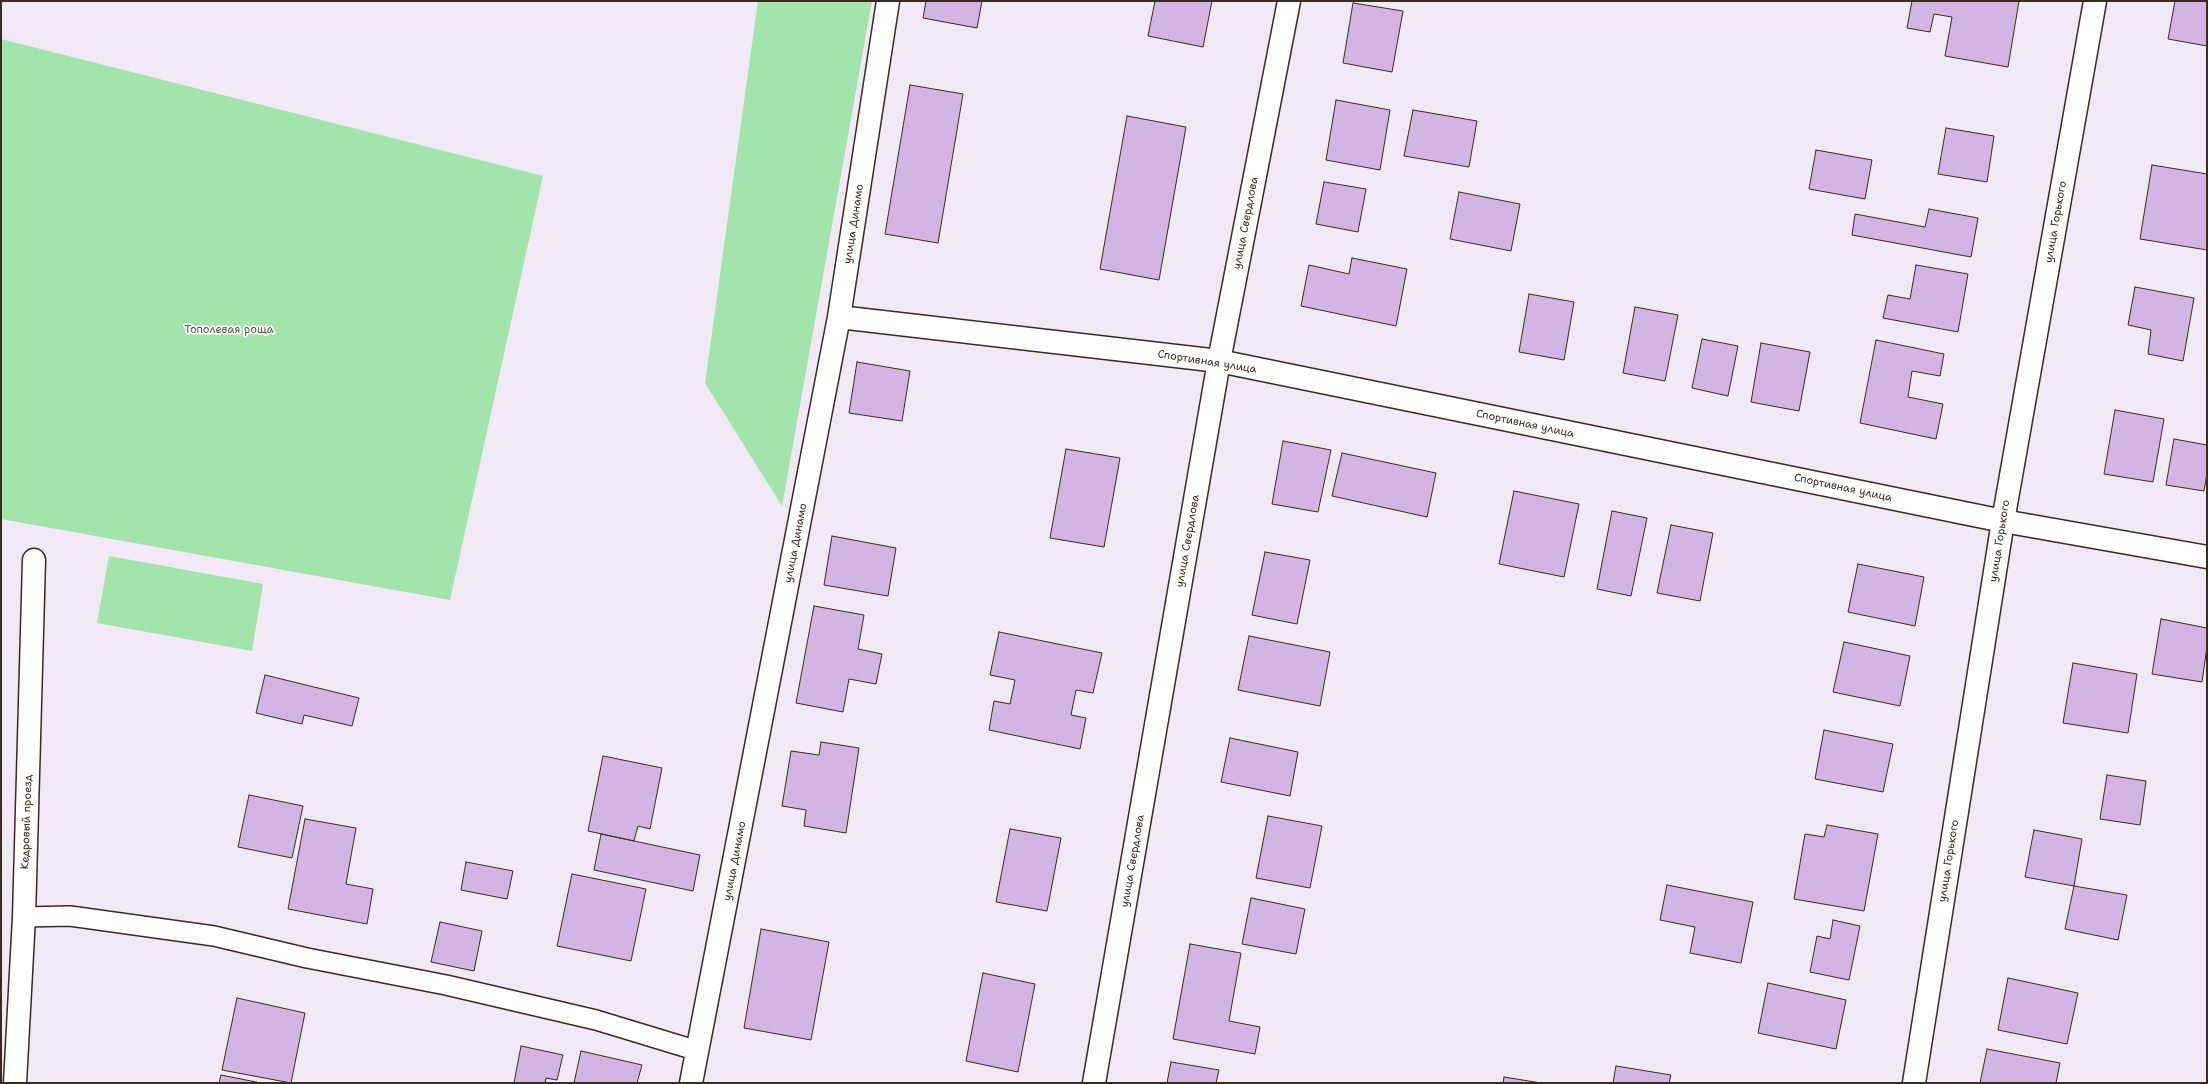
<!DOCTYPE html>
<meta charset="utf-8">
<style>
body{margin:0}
#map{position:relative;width:2208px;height:1084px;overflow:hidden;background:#f2e9f7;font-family:"Shantell Sans",sans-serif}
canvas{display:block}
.frame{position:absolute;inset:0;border:2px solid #3b2a1e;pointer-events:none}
</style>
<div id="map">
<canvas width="2208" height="1084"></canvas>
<div class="frame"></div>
</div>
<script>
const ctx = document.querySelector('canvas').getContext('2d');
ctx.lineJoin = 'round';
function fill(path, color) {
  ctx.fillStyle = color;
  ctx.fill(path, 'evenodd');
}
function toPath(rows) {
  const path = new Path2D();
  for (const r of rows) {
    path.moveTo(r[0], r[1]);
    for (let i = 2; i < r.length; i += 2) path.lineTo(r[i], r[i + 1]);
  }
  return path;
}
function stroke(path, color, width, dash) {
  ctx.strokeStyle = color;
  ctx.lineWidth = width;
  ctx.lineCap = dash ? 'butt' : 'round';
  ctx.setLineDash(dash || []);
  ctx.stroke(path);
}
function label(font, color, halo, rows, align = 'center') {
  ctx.font = font + ' "Shantell Sans",sans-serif';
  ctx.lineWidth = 3.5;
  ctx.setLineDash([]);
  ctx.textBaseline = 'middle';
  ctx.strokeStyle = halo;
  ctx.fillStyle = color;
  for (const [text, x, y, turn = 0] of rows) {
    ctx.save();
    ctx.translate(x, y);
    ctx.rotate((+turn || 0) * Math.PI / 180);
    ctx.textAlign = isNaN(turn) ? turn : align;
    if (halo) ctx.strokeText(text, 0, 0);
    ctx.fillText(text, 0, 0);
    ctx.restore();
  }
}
fill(toPath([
 [758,1,872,1,782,506,705,383],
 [1,39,543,176,450,600,1,519],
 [109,556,263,584,252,651,97,623]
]), '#a3e3ac');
const building = toPath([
 [926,1,982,1,977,28,923,18,926,1],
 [1155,1,1212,1,1203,47,1148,36,1155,1],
 [1912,1,2019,1,2008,67,1945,56,1952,17,1934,14,1930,32,1907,28,1912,1],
 [2175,1,2207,1,2207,46,2168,39,2175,1],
 [1353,3,1403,11,1392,72,1343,63,1353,3],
 [910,85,963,94,938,243,885,234,910,85],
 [1336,100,1390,110,1380,170,1326,160,1336,100],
 [1413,110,1477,121,1469,167,1404,156,1413,110],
 [1127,116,1186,127,1159,280,1100,269,1127,116],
 [1946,128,1994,136,1987,182,1938,174,1946,128],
 [1816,150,1872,160,1865,199,1809,189,1816,150],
 [2152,165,2207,174,2207,250,2140,239,2152,165],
 [1324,182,1366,189,1358,232,1316,224,1324,182],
 [1459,192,1520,204,1511,251,1450,239,1459,192],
 [1929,209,1978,218,1971,257,1852,235,1855,214,1925,227,1929,209],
 [1352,258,1407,269,1396,326,1301,306,1309,265,1349,274,1352,258],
 [1916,265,1968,274,1958,332,1883,318,1888,295,1910,299,1916,265],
 [2135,287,2194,298,2183,361,2148,354,2151,330,2128,325,2135,287],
 [1529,294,1574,302,1564,360,1519,352,1529,294],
 [1635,307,1678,315,1665,381,1623,373,1635,307],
 [1702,339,1738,346,1728,396,1692,388,1702,339],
 [1876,340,1944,354,1940,376,1912,371,1908,397,1943,404,1936,439,1860,423,1876,340],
 [1761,343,1810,352,1799,411,1751,402,1761,343],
 [857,362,910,371,902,421,849,413,857,362],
 [2115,410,2164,419,2153,482,2104,474,2115,410],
 [2174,439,2207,445,2207,473,2204,491,2166,485,2174,439],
 [1283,441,1331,450,1318,512,1272,504,1283,441],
 [1066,449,1120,458,1104,547,1050,538,1066,449],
 [1342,453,1436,473,1427,517,1332,496,1342,453],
 [1514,491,1579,504,1564,577,1499,564,1514,491],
 [1612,511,1647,518,1631,596,1597,589,1612,511],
 [1671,525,1713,533,1700,601,1657,593,1671,525],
 [832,536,896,548,888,596,824,585,832,536],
 [1265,552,1310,560,1297,624,1252,615,1265,552],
 [1858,564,1924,577,1915,626,1848,612,1858,564],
 [814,606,864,615,858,649,882,654,876,684,849,679,843,712,796,703,814,606],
 [2161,619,2207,628,2207,647,2202,682,2152,674,2161,619],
 [999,632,1102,653,1093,693,1076,690,1071,715,1086,718,1080,749,989,730,994,701,1010,704,1015,680,990,675,999,632],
 [1249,636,1330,652,1320,706,1238,690,1249,636],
 [1844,642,1910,656,1900,706,1833,692,1844,642],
 [2073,663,2137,674,2128,733,2063,723,2073,663],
 [265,675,359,698,352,726,304,715,302,724,256,713,265,675],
 [1824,730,1893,744,1883,792,1815,779,1824,730],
 [1230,738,1298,752,1290,796,1221,782,1230,738],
 [821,742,859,748,846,833,804,826,806,810,782,806,791,751,819,755,821,742],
 [603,756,662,768,650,829,638,826,634,841,588,831,603,756],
 [2107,775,2146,781,2140,825,2100,819,2107,775],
 [249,795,303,806,292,858,238,847,249,795],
 [1268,816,1322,826,1310,888,1256,878,1268,816],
 [305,819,356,828,346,884,373,889,367,924,288,909,305,819],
 [1827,825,1878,834,1864,911,1794,899,1805,834,1824,837,1827,825],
 [1010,829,1061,838,1047,911,996,902,1010,829],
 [2034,830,2082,839,2074,886,2025,877,2034,830],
 [601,834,700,855,693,891,594,870,601,834],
 [466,862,513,871,507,899,461,890,466,862],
 [572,874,646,889,631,961,557,946,572,874],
 [1667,885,1753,902,1741,963,1690,953,1695,927,1660,920,1667,885],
 [2074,886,2127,895,2118,940,2065,929,2074,886],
 [1251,898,1305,909,1296,954,1242,944,1251,898],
 [1833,920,1860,926,1849,980,1810,972,1817,936,1830,939,1833,920],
 [440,922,482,931,474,971,431,962,440,922],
 [761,929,829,942,811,1040,744,1028,761,929],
 [1190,944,1241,953,1229,1021,1260,1027,1255,1054,1173,1039,1190,944],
 [983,973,1035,984,1018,1072,966,1061,983,973],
 [2008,978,2078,993,2067,1044,1998,1030,2008,978],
 [1768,983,1846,1000,1836,1049,1758,1033,1768,983],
 [237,998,305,1013,291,1083,222,1070,237,998],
 [521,1046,563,1055,557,1080,546,1078,545,1083,514,1083,521,1046],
 [1987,1049,2060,1063,2056,1083,1980,1083,1987,1049],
 [581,1051,642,1065,637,1083,574,1083,581,1051],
 [1171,1062,1219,1070,1216,1083,1167,1083,1171,1062],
 [1616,1066,1671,1075,1669,1083,1613,1083,1616,1066],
 [221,1075,261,1083,219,1083,221,1075],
 [1504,1077,1541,1083,1503,1083,1504,1077]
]);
fill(building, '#d2b5e3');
stroke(building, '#3b2a1e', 1);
const service = toPath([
 [24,917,70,916,214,936,307,958,446,985,596,1020,698,1051]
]);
const minor = toPath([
 [839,317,1219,361,2003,521,2207,557],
 [15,1083,24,917,34,560],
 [691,1083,839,317,888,1],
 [1094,1083,1219,361,1289,1],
 [1914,1083,2003,521,2095,1]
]);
stroke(service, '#3b2a1e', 22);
stroke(minor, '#3b2a1e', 25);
stroke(service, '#fff', 19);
stroke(minor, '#fff', 22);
label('11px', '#3b2a1e', '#fff', [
 ["улица Горького",2056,222,-80],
 ["улица Свердлова",1246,223,-79],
 ["улица Динамо",854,224,-81],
 ["Спортивная улица",1207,362,9],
 ["Спортивная улица",1525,424,12],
 ["Спортивная улица",1843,488,12],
 ["улица Свердлова",1188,541,-80],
 ["улица Горького",2000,541,-81],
 ["улица Динамо",796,543,-79],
 ["Кедровый проезд",27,822,-88],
 ["улица Динамо",735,861,-79],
 ["улица Свердлова",1133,861,-80],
 ["улица Горького",1949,861,-81]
]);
label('11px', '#555842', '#fff', [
 ["Тополевая роща",229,330]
]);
</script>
